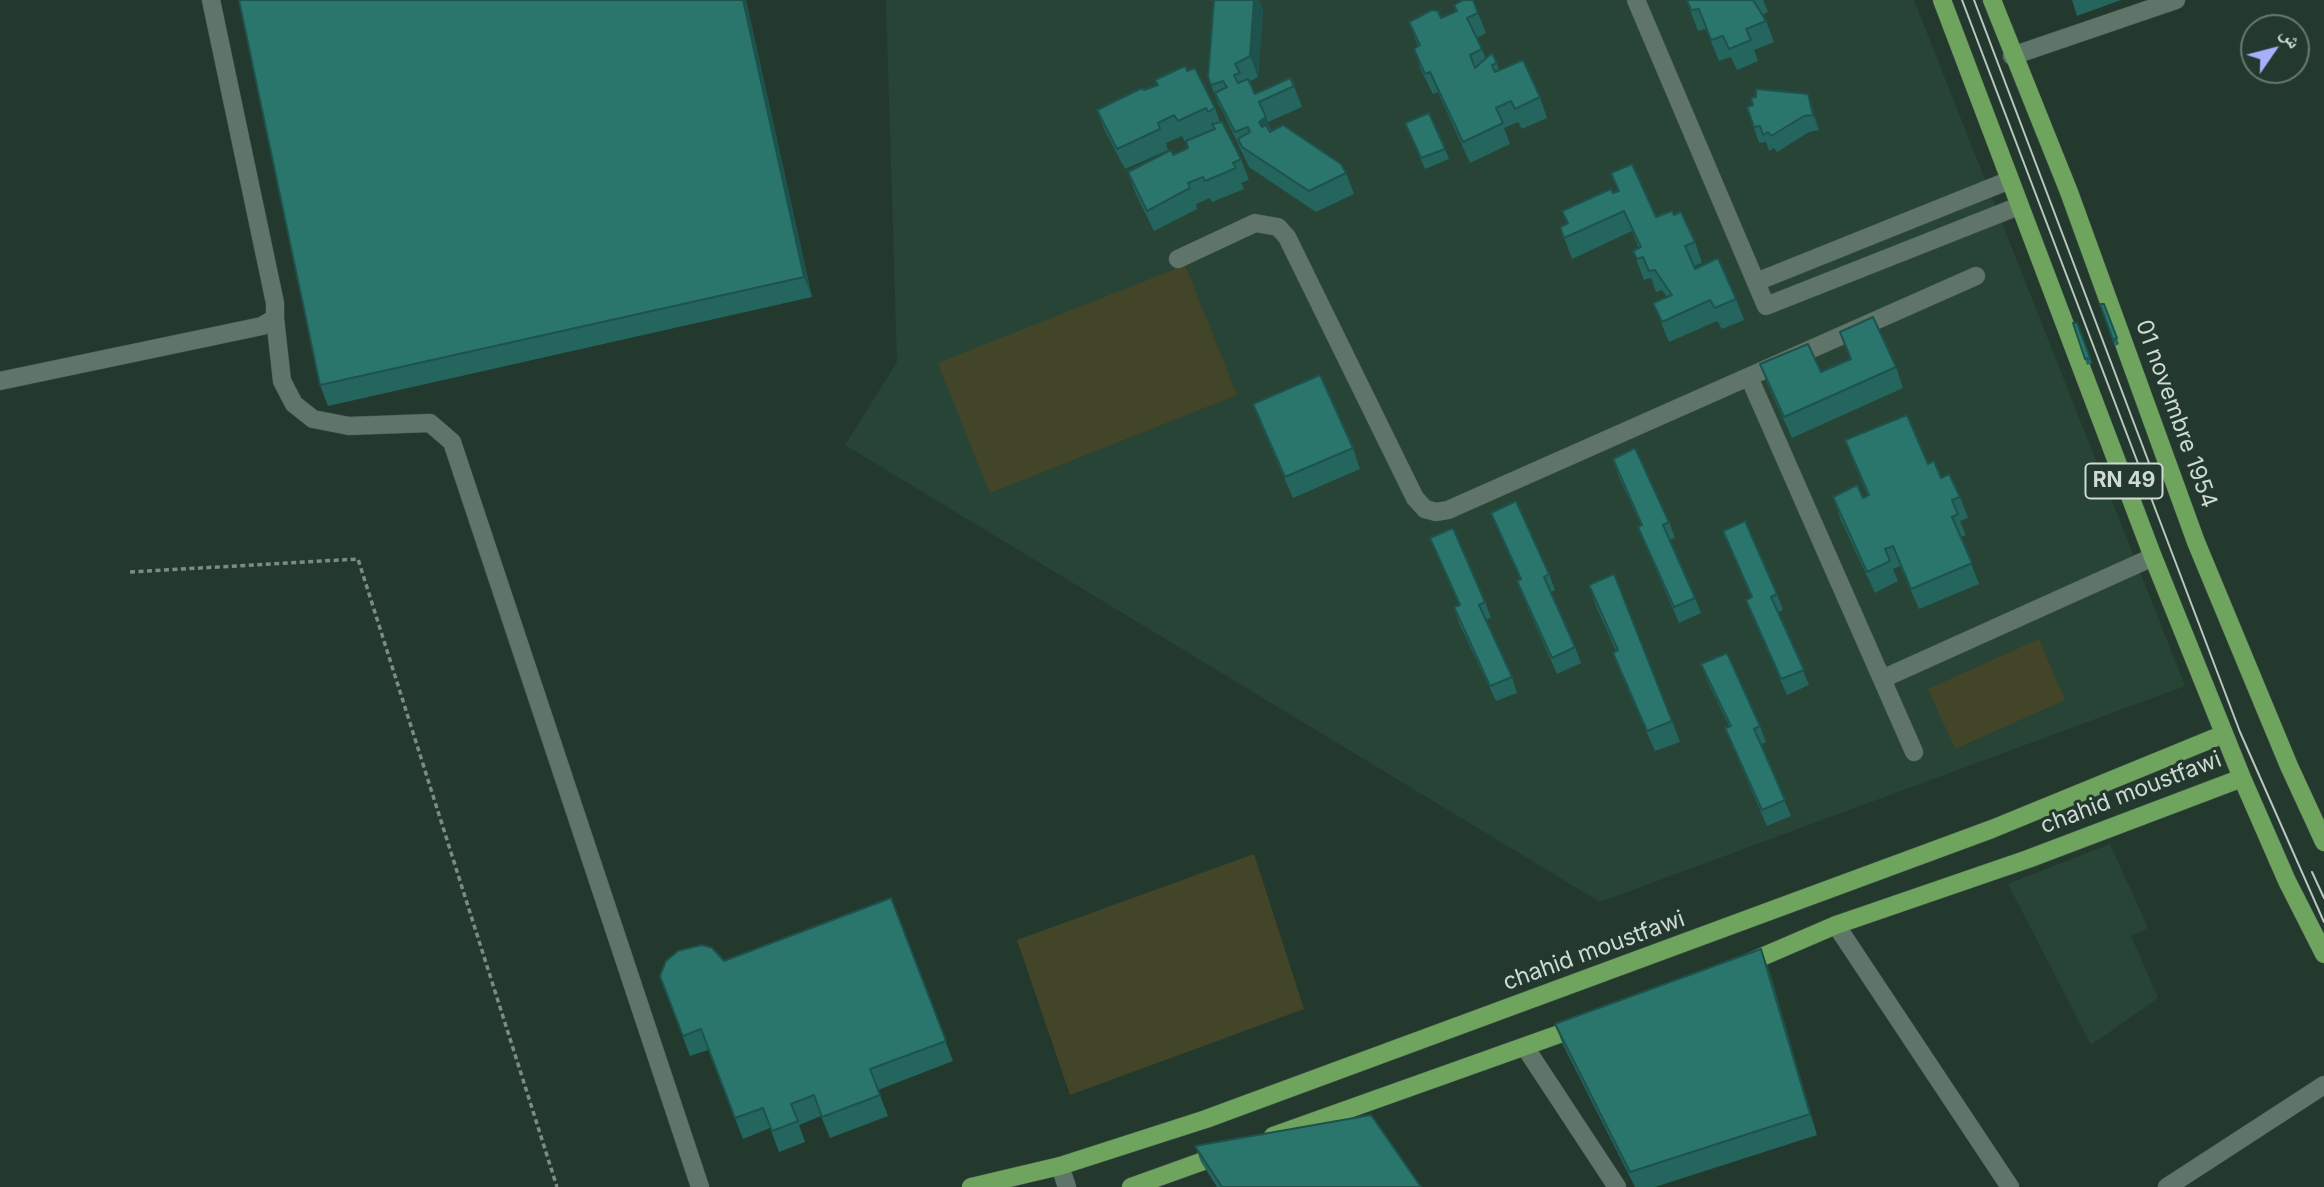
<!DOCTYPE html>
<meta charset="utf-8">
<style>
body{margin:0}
#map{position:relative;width:2324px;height:1187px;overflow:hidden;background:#24392e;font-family:Inter,"Noto Naskh Arabic",sans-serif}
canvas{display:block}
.north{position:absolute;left:2240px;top:14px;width:70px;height:70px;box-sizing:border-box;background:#24392e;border:2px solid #687970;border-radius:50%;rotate:55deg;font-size:19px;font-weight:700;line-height:28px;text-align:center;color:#cedad3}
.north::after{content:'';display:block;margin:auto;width:24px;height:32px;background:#a8b0fc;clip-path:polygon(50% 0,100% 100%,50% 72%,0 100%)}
</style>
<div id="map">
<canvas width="2324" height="1187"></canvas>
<div class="north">ش</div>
</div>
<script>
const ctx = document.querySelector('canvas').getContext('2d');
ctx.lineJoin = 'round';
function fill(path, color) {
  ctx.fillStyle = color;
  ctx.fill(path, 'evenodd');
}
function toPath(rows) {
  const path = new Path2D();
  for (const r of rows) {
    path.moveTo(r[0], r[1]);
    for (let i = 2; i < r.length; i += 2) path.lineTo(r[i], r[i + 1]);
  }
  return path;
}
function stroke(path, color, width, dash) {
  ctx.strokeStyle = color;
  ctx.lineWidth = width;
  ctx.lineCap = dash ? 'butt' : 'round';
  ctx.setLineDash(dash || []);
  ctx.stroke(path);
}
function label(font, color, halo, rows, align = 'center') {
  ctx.font = font + ' Inter,sans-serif';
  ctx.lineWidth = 6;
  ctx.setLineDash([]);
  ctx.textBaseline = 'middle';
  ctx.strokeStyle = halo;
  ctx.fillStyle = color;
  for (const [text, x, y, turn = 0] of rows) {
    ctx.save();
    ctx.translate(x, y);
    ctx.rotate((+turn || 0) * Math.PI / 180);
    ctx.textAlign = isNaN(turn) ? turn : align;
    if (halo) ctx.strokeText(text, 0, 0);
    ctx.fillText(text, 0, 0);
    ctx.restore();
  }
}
fill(toPath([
 [886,0,1914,0,2185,686,1600,902,845,445,897,362],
 [2110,844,2148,928,2131,936,2158,998,2091,1045,2008,884]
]), '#284436');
fill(toPath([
 [1185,265,1237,395,990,493,938,363],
 [2039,639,2065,700,1955,749,1928,689],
 [1254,854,1304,1009,1070,1095,1017,940]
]), '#424527');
const minor = toPath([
 [1636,0,1766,306,2019,206],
 [2012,56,2176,0],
 [1178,259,1255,223,1278,227,1287,237,1415,498,1425,509,1436,512,1448,510,1976,276],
 [1756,282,2010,180],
 [275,318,282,381,294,404,313,419,349,426,430,423,452,442,700,1187],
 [1749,377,1914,752],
 [0,381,262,326,275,318,275,303,211,0],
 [1882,679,2153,557],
 [1836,925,2010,1187],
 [1525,1047,1617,1187],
 [1060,1166,1067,1187],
 [2167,1187,2324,1085]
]);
const major = toPath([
 [1942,0,2153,557,2242,778,2287,881,2324,954],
 [1992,0,2069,192,2196,542,2289,766,2324,842],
 [1743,965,1836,925,2028,859,2242,778],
 [1273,1136,1579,1027],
 [971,1187,1060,1166,1206,1119,1992,829,2224,734],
 [1131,1187,1223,1154]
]);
stroke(minor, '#42544b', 19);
stroke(major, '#42544b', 19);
stroke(toPath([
 [130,572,358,559,557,1187]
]), '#7c8c83', 3.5, [5, 3.5]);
stroke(minor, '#5f7569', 18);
stroke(major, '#6ea45e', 18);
stroke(toPath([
 [1962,0,2240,732,2324,922],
 [1974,0,2160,492],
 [2312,872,2324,898]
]), '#bac7bf', 2);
fill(toPath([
 [746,0,812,297,328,406,320,385],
 [1686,0,1763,0,1768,12,1762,15,1766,21,1774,42,1754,50,1758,61,1737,70,1731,57,1719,61,1706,29,1698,31],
 [2072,0,2121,0,2077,16],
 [1454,5,1478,13,1486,33,1477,38,1486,59,1497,63,1499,70,1540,97,1547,118,1522,129,1518,122,1504,128,1510,144,1470,163,1438,92,1433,94,1421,70,1414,49,1418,46,1409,22,1441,18,1456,12],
 [1263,9,1258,77,1249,82,1255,94,1294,86,1302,107,1268,122,1272,131,1346,173,1354,194,1316,212,1249,167,1220,106,1219,106,1208,77],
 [1187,71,1215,108,1220,122,1241,159,1249,180,1241,183,1244,189,1212,202,1210,198,1196,204,1197,209,1154,231,1135,192,1128,172,1173,155,1188,148,1186,142,1185,142,1182,136,1166,143,1168,150,1125,169,1105,131,1097,110,1157,85,1155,80],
 [1808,94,1813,110,1819,130,1809,132,1777,152,1774,148,1769,151,1766,142,1759,143,1747,107],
 [1405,123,1445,149,1449,159,1425,169],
 [1611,173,1656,217,1674,215,1695,242,1702,263,1694,266,1695,269,1736,299,1744,320,1722,329,1717,321,1669,342,1653,303,1667,297,1662,290,1656,292,1651,278,1644,280,1633,251,1639,248,1632,231,1572,259,1560,227,1567,224,1562,211,1618,191],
 [2104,304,2119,344,2115,346,2113,340],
 [2073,323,2077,323,2092,363,2087,365],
 [1840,332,1896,367,1903,388,1792,438,1768,385,1760,364,1821,372,1850,359],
 [1253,404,1353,448,1360,469,1293,498,1261,425],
 [1845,440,1928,464,1960,497,1968,518,1960,521,1966,535,1961,537,1979,584,1919,609,1900,566,1893,569,1898,581,1875,593,1840,518,1833,497,1863,498,1868,496,1853,461],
 [1613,459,1669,522,1675,538,1670,540,1695,598,1701,613,1679,623,1644,542,1638,527,1641,525,1618,475],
 [1491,513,1549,574,1555,590,1551,592,1575,647,1581,663,1557,674,1523,597,1517,581,1520,579,1497,528],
 [1723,531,1777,594,1783,610,1778,612,1809,685,1787,695,1752,616,1746,600,1751,598],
 [1430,538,1485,602,1491,618,1486,620,1512,677,1517,693,1496,701,1459,623,1454,607,1459,605],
 [1589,585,1672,721,1680,742,1655,751,1621,674,1613,653,1616,651,1596,606],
 [1701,664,1760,726,1766,742,1761,744,1791,816,1767,826,1731,743,1725,728,1729,726,1707,680],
 [891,898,953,1061,878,1090,888,1116,830,1138,821,1116,799,1125,805,1142,779,1152,770,1128,743,1139,708,1050,690,1056,660,976,724,961],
 [1769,970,1817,1135,1655,1187,1635,1187,1563,1045,1555,1024],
 [1195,1146,1421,1187,1217,1187,1201,1162]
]), '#24655e');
fill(toPath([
 [743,0,746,0,812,297,804,277],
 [1254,0,1259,0,1263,9,1258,77,1250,56],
 [1808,94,1813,110,1819,130,1813,115],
 [1266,117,1274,138,1266,143,1259,122],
 [1761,949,1769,970,1817,1135,1810,1114]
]), '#1d534c');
const building = toPath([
 [239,0,743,0,804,277,320,385,239,0],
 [1214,0,1254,0,1250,56,1235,64,1240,73,1234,75,1238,83,1248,79,1255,94,1290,78,1294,86,1259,102,1266,117,1259,122,1262,127,1266,125,1270,132,1283,125,1341,164,1346,173,1309,191,1242,147,1238,139,1250,132,1248,127,1235,132,1215,93,1227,87,1223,81,1211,85,1208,77,1214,0],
 [1463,0,1473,0,1478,13,1467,18,1482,49,1470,55,1475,68,1492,53,1497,63,1492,65,1495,72,1523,60,1540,97,1515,109,1511,101,1496,108,1503,123,1463,142,1430,72,1425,74,1414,49,1420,45,1409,22,1432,10,1438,11,1441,18,1457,11,1454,5,1463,0],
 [1687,0,1753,0,1766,21,1746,29,1751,40,1729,49,1723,36,1711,40,1699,9,1691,10,1687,0],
 [1185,66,1187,71,1195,68,1215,108,1208,112,1206,108,1178,121,1174,115,1158,123,1160,129,1117,149,1097,110,1142,88,1144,90,1158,85,1155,80,1185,66],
 [1756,89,1808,94,1813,115,1804,116,1771,136,1768,132,1763,135,1760,126,1754,127,1747,107,1753,105,1751,98,1756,97,1756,89],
 [1429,113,1445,149,1421,158,1405,123,1429,113],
 [1222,122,1241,159,1233,163,1236,168,1205,181,1203,177,1188,183,1190,188,1147,211,1128,172,1171,150,1173,155,1188,148,1186,141,1215,129,1212,124,1222,122],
 [1632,164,1656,217,1672,211,1674,215,1681,212,1695,242,1685,246,1695,269,1718,258,1736,299,1715,308,1710,300,1662,322,1653,303,1672,295,1655,270,1649,271,1643,257,1637,259,1633,251,1641,247,1624,211,1564,238,1560,227,1568,223,1562,211,1611,189,1613,193,1619,191,1611,173,1632,164],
 [2100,304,2104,304,2117,338,2113,340,2100,304],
 [1873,317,1896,367,1784,417,1760,364,1808,344,1821,372,1851,359,1840,332,1873,317],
 [2073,323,2077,323,2090,358,2085,359,2073,323],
 [1320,375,1353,448,1285,477,1253,404,1320,375],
 [1907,415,1928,464,1934,461,1941,478,1949,474,1960,497,1952,500,1958,514,1952,517,1972,563,1911,589,1893,546,1885,549,1890,561,1867,572,1833,497,1857,485,1863,498,1869,495,1845,440,1907,415],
 [1635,448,1669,522,1663,525,1695,598,1674,607,1638,527,1642,525,1613,459,1635,448],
 [1516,501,1549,574,1544,577,1575,647,1552,658,1517,581,1521,579,1491,513,1516,501],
 [1745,521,1777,594,1771,597,1804,670,1781,679,1746,600,1752,597,1723,531,1745,521],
 [1453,528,1485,602,1479,605,1512,677,1490,686,1454,607,1460,605,1430,538,1453,528],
 [1614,574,1672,721,1647,731,1613,653,1618,650,1589,585,1614,574],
 [1727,653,1760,726,1754,729,1785,800,1762,810,1725,728,1731,726,1701,664,1727,653],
 [891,898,946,1041,870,1069,880,1095,822,1117,814,1095,791,1104,798,1121,772,1131,763,1108,735,1118,701,1029,683,1036,660,976,666,961,678,951,702,945,712,948,724,961,891,898],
 [1761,949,1810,1114,1630,1172,1555,1024,1761,949],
 [1371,1115,1421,1187,1222,1187,1195,1146,1371,1115]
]);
fill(building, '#2a766d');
stroke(building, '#1d534c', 2);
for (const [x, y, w] of [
 [2124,481,77]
]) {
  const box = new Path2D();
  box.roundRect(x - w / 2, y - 17.5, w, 35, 5);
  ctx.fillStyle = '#24392e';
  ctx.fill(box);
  stroke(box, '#cedad3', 2);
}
label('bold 21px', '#cedad3', null, [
 ["RN 49",2124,481]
]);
label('23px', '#cedad3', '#24392e', [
 ["01 novembre 1954",2176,414,70],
 ["chahid moustfawi",2131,793,-21],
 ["chahid moustfawi",1594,951,-20]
]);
</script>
